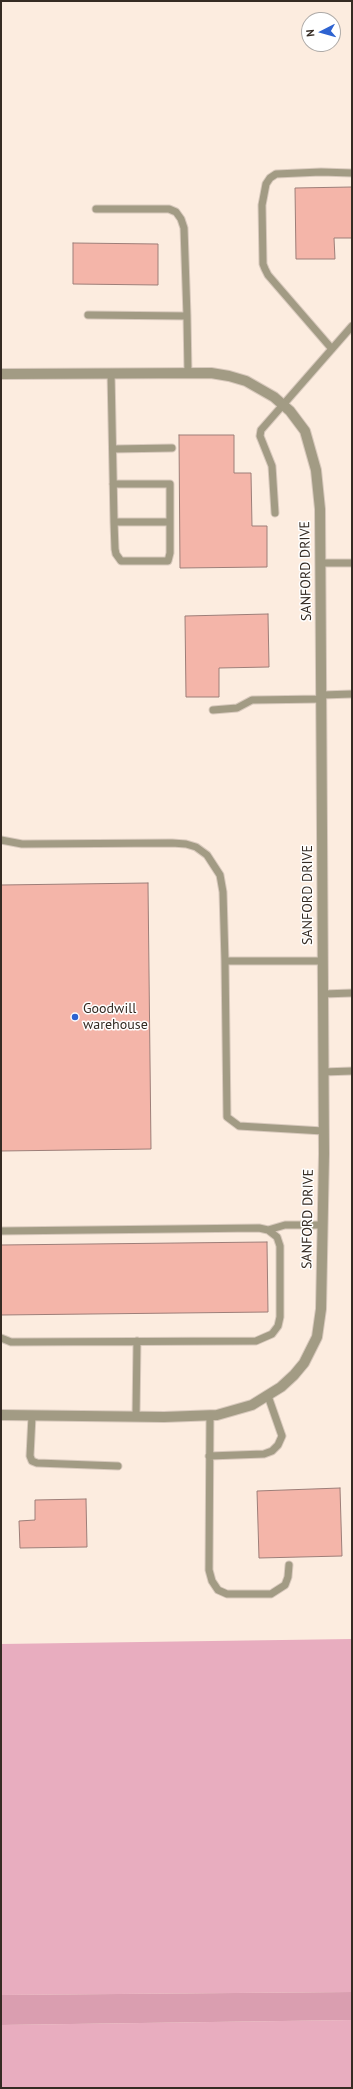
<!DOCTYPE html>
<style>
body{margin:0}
#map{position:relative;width:353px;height:2089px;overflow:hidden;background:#fcecdf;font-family:"PT Sans",sans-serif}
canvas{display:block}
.frame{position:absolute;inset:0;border:2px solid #352b23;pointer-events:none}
.north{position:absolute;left:301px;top:12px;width:40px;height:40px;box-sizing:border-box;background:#fff;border:1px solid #aeaaa7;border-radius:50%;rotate:264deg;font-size:11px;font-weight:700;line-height:16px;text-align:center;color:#352b23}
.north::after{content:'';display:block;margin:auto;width:14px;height:18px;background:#2e63d1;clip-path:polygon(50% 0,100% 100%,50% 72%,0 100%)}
</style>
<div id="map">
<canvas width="353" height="2089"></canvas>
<div class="frame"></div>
<div class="north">N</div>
</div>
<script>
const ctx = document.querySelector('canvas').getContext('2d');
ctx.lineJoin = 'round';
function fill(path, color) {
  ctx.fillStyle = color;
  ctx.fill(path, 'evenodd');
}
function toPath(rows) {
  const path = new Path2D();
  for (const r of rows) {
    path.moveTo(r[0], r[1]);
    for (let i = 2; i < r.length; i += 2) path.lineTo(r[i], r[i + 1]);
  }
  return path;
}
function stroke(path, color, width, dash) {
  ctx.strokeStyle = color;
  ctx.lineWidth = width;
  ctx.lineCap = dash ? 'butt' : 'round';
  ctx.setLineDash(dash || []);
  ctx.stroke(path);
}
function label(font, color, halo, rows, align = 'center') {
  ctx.font = font + ' "PT Sans",sans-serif';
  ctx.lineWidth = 3;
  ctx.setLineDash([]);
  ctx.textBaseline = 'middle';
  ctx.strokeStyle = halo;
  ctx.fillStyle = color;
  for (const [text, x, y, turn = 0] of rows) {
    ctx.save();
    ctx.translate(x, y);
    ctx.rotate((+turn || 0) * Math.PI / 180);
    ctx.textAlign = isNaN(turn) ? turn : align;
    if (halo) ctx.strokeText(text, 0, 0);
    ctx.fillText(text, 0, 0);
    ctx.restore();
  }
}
fill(toPath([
 [352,1639,352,1992,1,1995,1,1644],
 [352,2020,352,2088,1,2088,1,2025]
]), '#e8adbf');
fill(toPath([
 [352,1992,352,2020,1,2025,1,1995]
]), '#da9eb0');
const building = toPath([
 [352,187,352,238,334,238,335,259,296,259,295,188,352,187],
 [73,243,158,244,158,285,73,284,73,243],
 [179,435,234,435,234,473,251,473,252,526,267,526,267,567,180,568,179,435],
 [268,614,269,667,219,668,219,697,186,697,185,616,268,614],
 [148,883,151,1149,1,1151,1,885,148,883],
 [267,1242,268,1312,1,1315,1,1245,267,1242],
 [340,1488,342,1556,259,1558,257,1491,340,1488],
 [86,1499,87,1547,20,1548,19,1521,35,1520,35,1500,86,1499]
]);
fill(building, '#f4b5a9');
stroke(building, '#9d7e78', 1);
const service = toPath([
 [96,209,169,209,176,212,181,219,184,228,187,316],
 [88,315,187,316,188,373],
 [332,349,268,275,265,269,263,264,262,205,266,184,270,178,276,174,321,172,352,173],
 [111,373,114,522,115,549,116,554,121,561,168,561,170,553,170,484,113,484],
 [113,449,172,448],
 [275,513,272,466,260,436,261,430,352,326],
 [114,522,170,522],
 [321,563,352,563],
 [322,695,352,694],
 [213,710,237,708,252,700,322,699],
 [1,840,22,844,172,843,186,844,196,847,207,855,220,875,223,892,225,961],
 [322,961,225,961,227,1117,239,1126,323,1131],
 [323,994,352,993],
 [323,1072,352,1071],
 [268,1230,285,1225,322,1225],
 [1,1231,259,1228,268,1230,277,1237,280,1246,280,1317,278,1326,272,1334,256,1341,11,1342,1,1338],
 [210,1415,209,1570,212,1581,218,1590,227,1594,271,1594,285,1585,288,1577,289,1565],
 [32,1416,30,1456,32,1461,37,1463,118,1466],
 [136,1417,137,1341],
 [209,1456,264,1454,272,1451,278,1445,282,1436,268,1396]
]);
const minor = toPath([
 [1,374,211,373,229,376,246,381,274,397,290,411,305,431,316,470,320,509,324,1154,321,1309,317,1337,304,1363,294,1375,281,1387,252,1405,217,1415,164,1417,1,1415]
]);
stroke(service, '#d8c9bd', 9);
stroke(minor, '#d8c9bd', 12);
stroke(service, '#a29b84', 7);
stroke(minor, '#a29b84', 10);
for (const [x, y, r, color] of [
 [75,1017,4,"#2e63d1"]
]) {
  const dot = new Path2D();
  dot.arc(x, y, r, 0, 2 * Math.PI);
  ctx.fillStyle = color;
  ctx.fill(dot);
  stroke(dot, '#fff', 1.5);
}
label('14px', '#352b23', '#fff', [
 ["SANFORD DRIVE",306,571,-91],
 ["SANFORD DRIVE",308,895,-90],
 ["SANFORD DRIVE",308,1219,-89]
]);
label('14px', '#352b23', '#fff', [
 ["Goodwill",83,1009],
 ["warehouse",83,1025]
], 'left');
</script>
